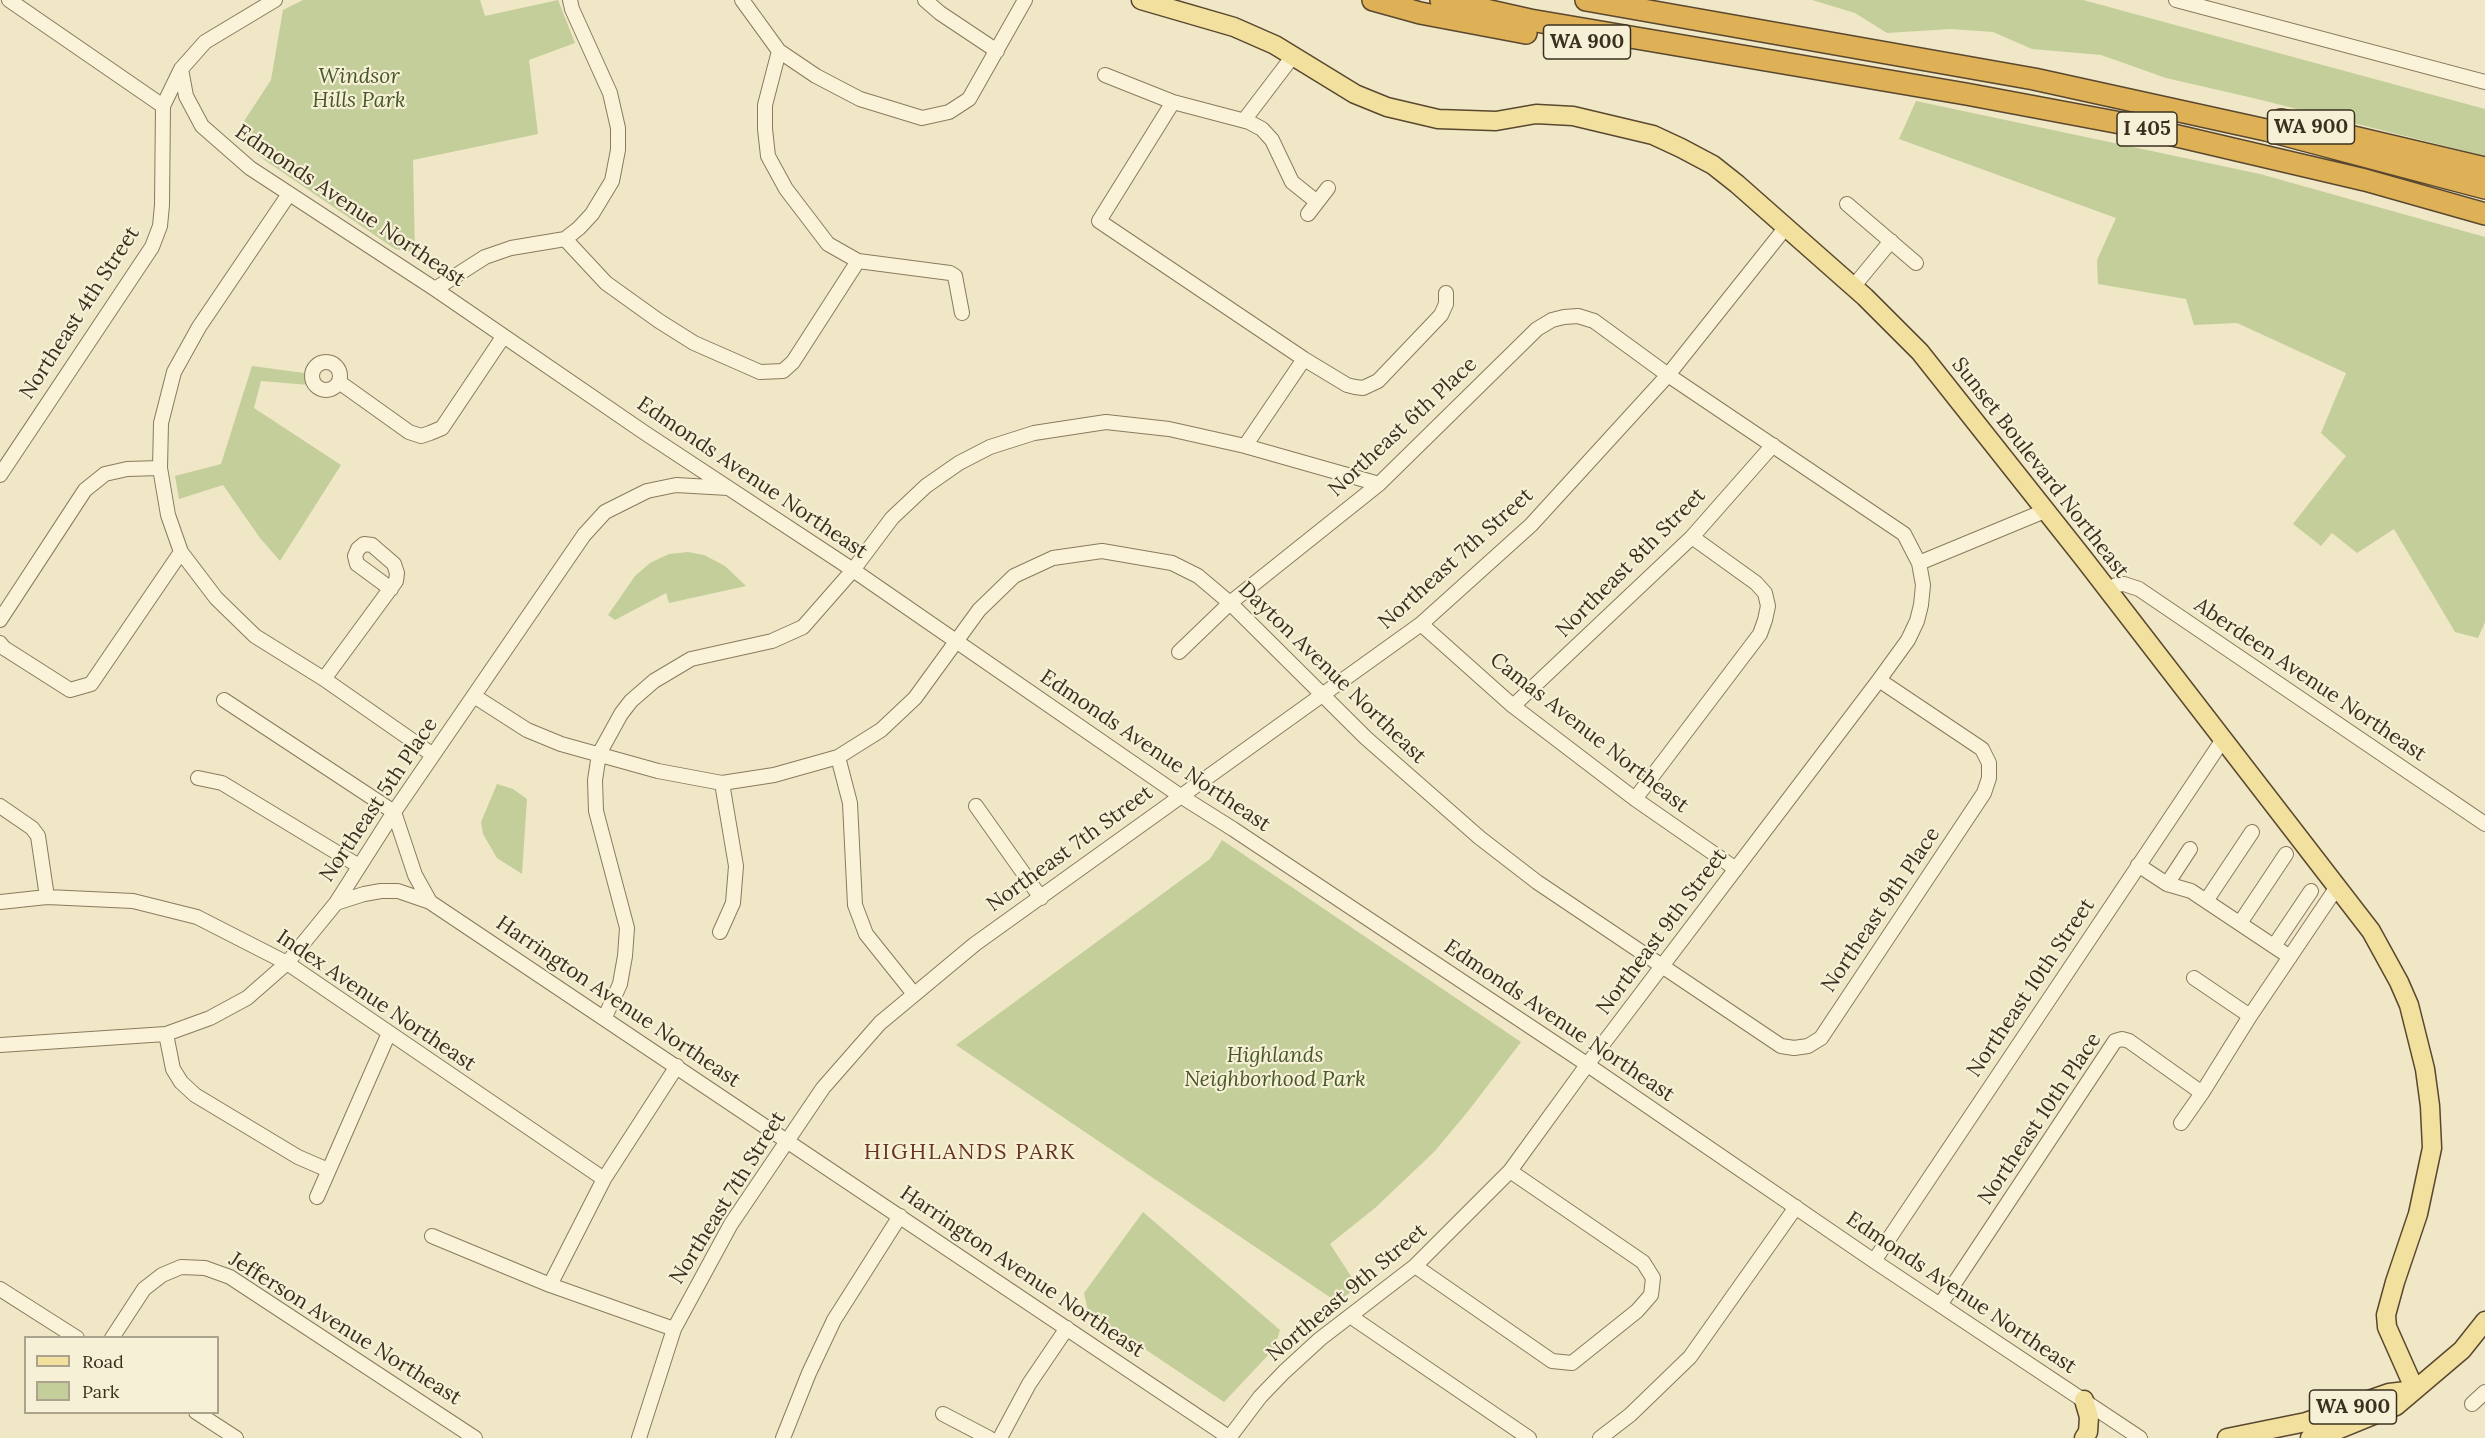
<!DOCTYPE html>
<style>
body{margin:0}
#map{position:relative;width:2485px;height:1438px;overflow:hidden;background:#efe7c6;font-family:Lora,serif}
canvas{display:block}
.legend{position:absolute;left:24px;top:1336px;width:195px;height:78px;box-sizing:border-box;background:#f6f0d6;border:2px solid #aba38d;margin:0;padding:8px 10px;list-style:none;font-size:18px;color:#3b301f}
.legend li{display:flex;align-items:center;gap:12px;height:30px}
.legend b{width:30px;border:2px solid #aba38d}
</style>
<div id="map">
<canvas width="2485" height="1438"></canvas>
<ul class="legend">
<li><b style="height:8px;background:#f2e09e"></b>Road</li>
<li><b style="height:16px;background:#c3ce9a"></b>Park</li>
</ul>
</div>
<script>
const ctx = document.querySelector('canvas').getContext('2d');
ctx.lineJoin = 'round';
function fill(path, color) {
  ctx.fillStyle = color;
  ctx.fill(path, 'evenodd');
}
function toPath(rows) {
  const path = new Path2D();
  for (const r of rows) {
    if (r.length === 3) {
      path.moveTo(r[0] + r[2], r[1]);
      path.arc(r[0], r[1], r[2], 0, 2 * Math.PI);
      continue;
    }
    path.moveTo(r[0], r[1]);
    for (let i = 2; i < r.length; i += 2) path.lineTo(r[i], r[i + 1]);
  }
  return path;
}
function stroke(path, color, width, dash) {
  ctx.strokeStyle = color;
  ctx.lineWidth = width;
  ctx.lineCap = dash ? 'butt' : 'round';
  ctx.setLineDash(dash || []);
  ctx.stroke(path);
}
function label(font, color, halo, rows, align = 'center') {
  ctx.font = font + ' Lora,serif';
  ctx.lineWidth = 4.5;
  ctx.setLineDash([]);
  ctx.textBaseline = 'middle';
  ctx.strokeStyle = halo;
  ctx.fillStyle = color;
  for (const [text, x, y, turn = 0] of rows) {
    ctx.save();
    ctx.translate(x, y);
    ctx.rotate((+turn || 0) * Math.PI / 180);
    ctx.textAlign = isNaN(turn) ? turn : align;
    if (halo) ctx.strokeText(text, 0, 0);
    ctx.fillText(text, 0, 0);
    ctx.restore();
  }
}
fill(toPath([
 [303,0,480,0,485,16,558,0,575,43,529,60,538,134,413,160,415,253,395,249,266,161,235,135,271,80,283,10],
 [1812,0,2083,0,2485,109,2485,156,2253,98,2166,78,2101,55,2032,49,1993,32,1950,29,1887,33,1855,13],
 [1916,101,2260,174,2485,237,2485,622,2478,638,2455,632,2394,529,2357,553,2332,533,2321,546,2293,524,2346,456,2321,433,2346,373,2237,323,2194,325,2186,299,2098,284,2097,260,2116,218,1899,139],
 [252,366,304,373,309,385,261,381,254,408,341,465,280,561,260,538,223,485,179,499,175,476,221,464],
 [688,552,704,555,725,566,746,586,669,603,666,593,615,620,608,615,635,576,650,563,669,554],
 [497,784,513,789,527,799,522,874,497,858,483,834,481,822],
 [1222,840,1521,1042,1469,1110,1435,1151,1375,1208,1330,1244,1358,1287,1337,1302,956,1045,1210,859],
 [1143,1212,1280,1330,1274,1349,1224,1402,1088,1311,1084,1293]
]), '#c3ce9a');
const minor = toPath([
 [9,0,163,106],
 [742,0,779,51,816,76,860,99,922,118,949,112,969,99,1025,0],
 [925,0,940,13,997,51],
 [2176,0,2485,82],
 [779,51,765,105,765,129,768,156,786,189,828,244,858,261,950,273,955,276,962,313],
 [181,69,186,96,202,126,250,168,435,289,645,433,853,570,1179,795,1233,829,1579,1059,1874,1261,2140,1438],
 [1105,75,1173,102,1249,122,1262,129,1272,140,1292,182,1317,202],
 [1173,102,1099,221,1304,359,1347,385,1355,387,1363,388,1378,381,1441,315,1446,304,1446,293],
 [1245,119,1293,56],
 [289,194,199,327,174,372,161,423,160,468,168,515,181,552,216,598,255,636,324,679,433,755],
 [1847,204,1916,263],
 [1308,214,1328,188],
 [565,239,606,283,659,321,694,343,760,372,783,371,793,362,858,261],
 [1853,287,1891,241],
 [435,289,485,257,511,248,565,239,579,228,592,214,612,181,618,150,618,128,610,93,572,9,570,0],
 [326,376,14],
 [339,382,409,432,421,436,430,433,442,428,503,337],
 [1245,446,1304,359],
 [0,475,152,247,160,226,162,205,163,106,181,69,205,42,275,0],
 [1919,563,2047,510],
 [2109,590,2116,585,2124,584,2139,589,2485,824],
 [0,620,85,490,105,474,127,469,160,468],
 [1421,624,1513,706,1635,799,1736,869],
 [0,643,4,648,70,690,91,684,181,552],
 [1179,652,1230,603,1379,484,1537,329,1552,320,1564,317,1578,316,1594,321,1668,375,1904,534,1919,563,1923,585,1921,605,1917,621,1908,640,1879,680,1587,1065,1510,1171,1415,1266,1320,1339,1284,1372,1260,1397,1229,1438],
 [324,679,396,581,397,573,394,564,372,545,364,544,358,549,355,556,357,564,391,589],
 [474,696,527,730,561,744,658,771,722,783,774,775,838,757,881,730,915,698,979,610,1014,576,1053,558,1102,551,1172,563,1198,576,1230,603,1366,738,1480,838,1537,882,1781,1046,1794,1048,1808,1046,1821,1038,1984,793,1989,778,1989,763,1982,749,1879,680],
 [224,700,394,812,415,875,430,902,1230,1438],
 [1513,706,1692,537,1773,445],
 [838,757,850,803,855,905,866,934,914,994],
 [198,778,222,783,359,866],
 [1635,799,1760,634,1765,620,1768,606,1765,593,1756,583,1692,537],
 [0,806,32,828,38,836,47,897],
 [976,806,1041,898],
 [2138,865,2167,884,2190,849],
 [2167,884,2191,891,2290,957],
 [2206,901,2252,832],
 [0,902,47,897,133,901,197,917,287,963,604,1179],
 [336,903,364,894,381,891,398,891,430,902],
 [2240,923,2286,854],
 [720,932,733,903,736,866,722,783],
 [2274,946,2311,891],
 [2194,978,2250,1016],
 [605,1017,620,984,625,956,627,928,596,811,595,780,599,754,621,714,631,701,654,681,691,659,772,641,803,627,853,570,892,518,926,486,959,463,990,447,1034,433,1106,422,1169,429,1245,446,1379,484],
 [166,1034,173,1069,181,1082,195,1095,298,1157,328,1170],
 [0,1045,166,1034,210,1018,247,998,287,963,336,903,394,812,584,535,605,512,647,491,676,485,728,488],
 [2181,1123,2202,1093],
 [317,1197,389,1033],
 [432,1236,550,1285,674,1329],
 [1874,1261,2224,738],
 [1415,1266,1552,1361,1572,1363,1637,1311,1651,1295,1653,1278,1643,1262,1510,1171],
 [550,1285,604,1179,677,1066],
 [0,1289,77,1338],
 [1940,1305,2115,1041,2122,1039,2129,1041,2202,1093,2250,1016,2337,887],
 [1350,1316,1529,1438],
 [112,1338,144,1289,162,1275,181,1267,205,1268,230,1277,475,1438],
 [2472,1404,2485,1392],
 [196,1412,236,1438],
 [943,1414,989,1438],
 [639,1438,674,1329,731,1224,823,1088,880,1023,975,944,1421,624,1531,525,1668,375,1786,227],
 [783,1438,809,1373,834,1320,900,1216],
 [1000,1438,1029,1384,1067,1328],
 [1600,1438,1630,1415,1690,1357,1796,1207]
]);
const major = toPath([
 [1141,0,1234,27,1275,45,1355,94,1387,107,1438,119,1496,121,1536,114,1573,116,1653,135,1681,148,1713,165,1737,184,1865,297,1920,352,2084,559,2371,931,2399,982,2409,1005,2425,1069,2430,1106,2432,1148,2418,1214,2395,1282,2386,1315,2387,1327,2415,1390],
 [2084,1438,2088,1432,2089,1417,2084,1400],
 [2227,1438,2306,1422,2389,1393,2415,1390],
 [2310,1438,2332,1432,2396,1406,2462,1350,2485,1321]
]);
const highway = toPath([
 [1373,0,1420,13,1526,33],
 [1441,0,1530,20,1966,94,2126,124,2365,180,2485,214],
 [1586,0,2034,79,2266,130,2485,188],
 [2281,120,2485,168]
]);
stroke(minor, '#8b7a5b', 16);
stroke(major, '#59472f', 21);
stroke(highway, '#59472f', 24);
stroke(minor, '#faf3da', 14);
stroke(major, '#f2e09e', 18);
stroke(highway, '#dfb157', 21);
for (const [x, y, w] of [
 [1587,42,87],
 [2311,127,87],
 [2147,129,60],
 [2353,1407,87]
]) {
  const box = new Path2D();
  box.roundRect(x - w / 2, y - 17, w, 34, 4.5);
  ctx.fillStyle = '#f6f0d6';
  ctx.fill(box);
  stroke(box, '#3b301f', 1.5);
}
label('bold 20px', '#3b301f', null, [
 ["WA 900",1587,42],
 ["WA 900",2311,127],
 ["I 405",2147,129],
 ["WA 900",2353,1407]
]);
label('italic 21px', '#465826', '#f6f0d6', [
 ["Windsor",359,77],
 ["Hills Park",359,101],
 ["Highlands",1275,1056],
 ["Neighborhood Park",1275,1080]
]);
label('21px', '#3b301f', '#f6f0d6', [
 ["Edmonds Avenue Northeast",350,206,34],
 ["Northeast 4th Street",80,313,-57],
 ["Northeast 6th Place",1403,427,-43],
 ["Sunset Boulevard Northeast",2040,468,52],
 ["Edmonds Avenue Northeast",752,478,34],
 ["Northeast 7th Street",1456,559,-42],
 ["Northeast 8th Street",1631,563,-45],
 ["Dayton Avenue Northeast",1332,673,44],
 ["Aberdeen Avenue Northeast",2310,680,34],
 ["Camas Avenue Northeast",1589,733,38],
 ["Edmonds Avenue Northeast",1155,751,34],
 ["Northeast 5th Place",379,800,-56],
 ["Northeast 7th Street",1070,849,-36],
 ["Northeast 9th Place",1881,910,-56],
 ["Northeast 9th Street",1662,932,-53],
 ["Northeast 10th Street",2031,988,-56],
 ["Index Avenue Northeast",376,1001,34],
 ["Harrington Avenue Northeast",618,1002,34],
 ["Edmonds Avenue Northeast",1559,1021,34],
 ["Northeast 10th Place",2040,1119,-56],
 ["Northeast 7th Street",728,1198,-58],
 ["Harrington Avenue Northeast",1022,1272,34],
 ["Northeast 9th Street",1347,1293,-40],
 ["Edmonds Avenue Northeast",1961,1293,34],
 ["Jefferson Avenue Northeast",345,1329,32]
]);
ctx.letterSpacing = '1.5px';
label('22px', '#69351e', '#f6f0d6', [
 ["HIGHLANDS PARK",970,1153]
]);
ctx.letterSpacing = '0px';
</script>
